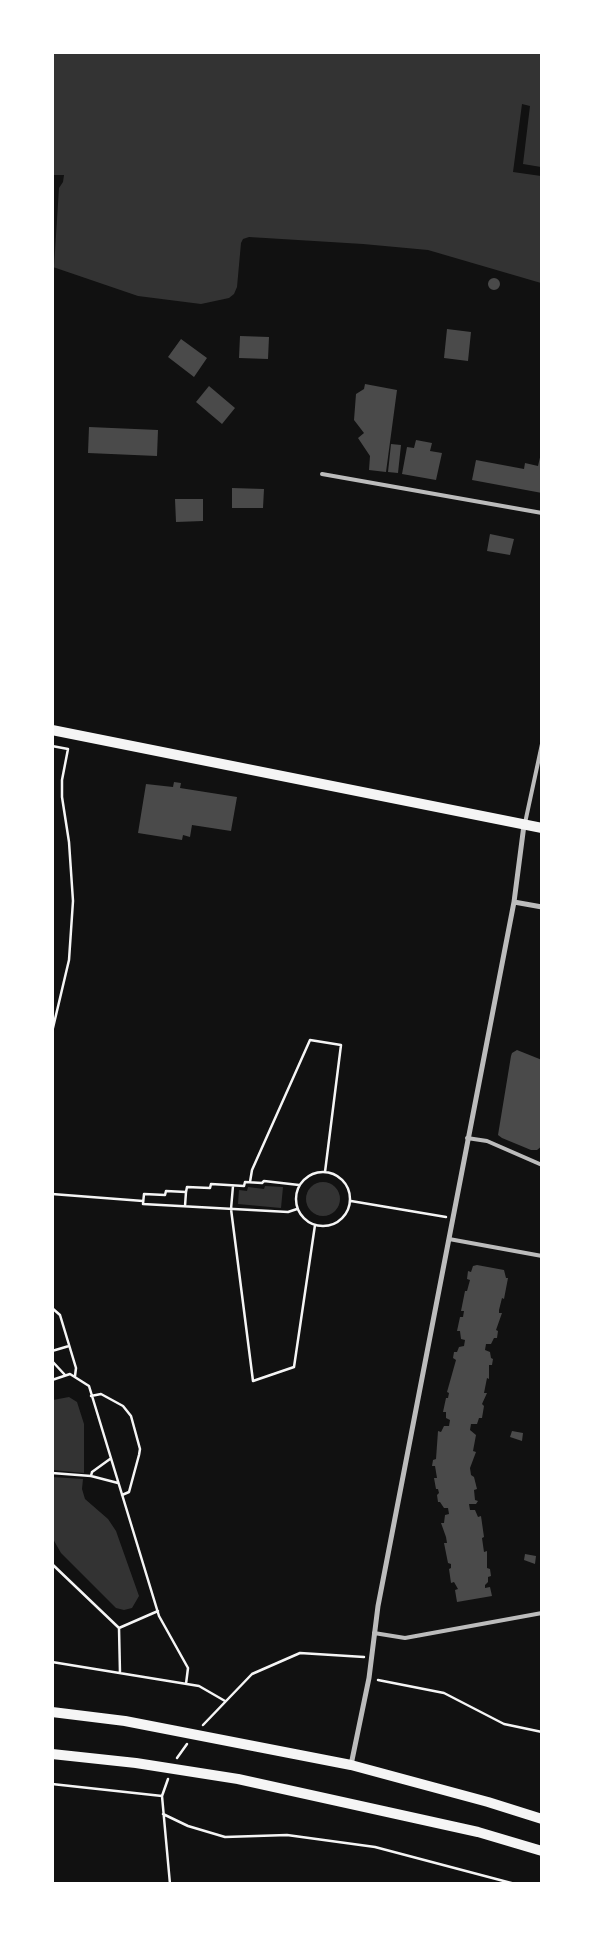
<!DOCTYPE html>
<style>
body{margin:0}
#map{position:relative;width:594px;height:1936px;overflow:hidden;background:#111;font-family:"Fira Sans Condensed",sans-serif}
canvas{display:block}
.frame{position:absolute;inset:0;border:54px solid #fff;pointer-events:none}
</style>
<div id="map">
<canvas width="594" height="1936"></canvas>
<div class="frame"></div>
</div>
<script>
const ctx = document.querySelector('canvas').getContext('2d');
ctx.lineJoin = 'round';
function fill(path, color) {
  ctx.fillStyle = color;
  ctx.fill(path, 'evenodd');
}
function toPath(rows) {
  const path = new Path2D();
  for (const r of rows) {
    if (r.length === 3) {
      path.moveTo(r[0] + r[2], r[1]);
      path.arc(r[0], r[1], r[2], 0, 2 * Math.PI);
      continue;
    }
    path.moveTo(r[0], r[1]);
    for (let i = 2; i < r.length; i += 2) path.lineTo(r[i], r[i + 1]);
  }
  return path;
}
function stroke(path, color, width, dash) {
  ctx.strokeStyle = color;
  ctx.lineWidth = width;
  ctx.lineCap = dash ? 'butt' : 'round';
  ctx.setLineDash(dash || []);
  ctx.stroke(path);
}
fill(toPath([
 [53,53,541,53,541,283,428,250,363,244,249,237,243,239,241,243,237,287,234,294,229,298,201,304,138,296,53,267],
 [323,1199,17],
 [265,1186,283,1187,281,1208,238,1204,239,1190,247,1191,248,1187,264,1189],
 [69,1397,77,1402,84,1424,84,1473,53,1470,53,1400],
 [52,1477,83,1479,82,1489,85,1499,108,1519,116,1531,139,1596,132,1608,124,1610,116,1608,61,1553,53,1539]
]), '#333');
fill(toPath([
 [522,104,530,106,523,164,541,167,541,176,513,172],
 [53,175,64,175,63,182,59,188,54,267]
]), '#111');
fill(toPath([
 [494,284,6],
 [447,329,471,332,468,361,444,358],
 [240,336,269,337,268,359,239,358],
 [181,339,207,358,194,377,168,357],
 [365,384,397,390,386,472,369,470,370,456,358,438,364,433,354,420,356,394,364,389],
 [209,386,235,408,222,424,196,402],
 [89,427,158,430,157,456,88,453],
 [416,440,432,443,430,451,442,453,436,480,402,474,407,447,414,448],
 [391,444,401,445,398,473,388,472],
 [541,453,542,493,472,480,476,460,524,469,525,463,538,466],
 [232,488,264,489,263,508,232,508],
 [175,499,203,499,203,521,176,522],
 [490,534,514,539,510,555,487,551],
 [174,782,181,783,180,788,237,797,231,831,192,825,190,837,183,835,182,840,138,833,146,784,173,787],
 [517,1050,542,1060,542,1146,537,1150,531,1150,502,1138,498,1135,511,1056,512,1053],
 [477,1265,504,1270,506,1278,508,1278,504,1299,502,1298,499,1310,499,1313,502,1313,496,1330,498,1331,497,1338,494,1338,491,1344,486,1344,485,1350,490,1352,491,1358,493,1359,492,1365,489,1365,489,1379,487,1378,484,1393,487,1393,482,1404,484,1406,482,1418,479,1418,477,1424,471,1424,470,1430,476,1435,473,1451,476,1452,470,1468,471,1475,474,1477,477,1489,474,1490,475,1500,478,1501,476,1504,469,1504,470,1510,475,1510,478,1517,481,1516,484,1537,482,1538,484,1552,487,1551,487,1568,490,1569,491,1576,488,1577,488,1582,485,1585,485,1588,490,1587,492,1596,457,1602,455,1590,458,1589,454,1582,451,1583,449,1569,451,1568,451,1564,448,1563,444,1543,447,1543,446,1537,441,1523,444,1523,445,1515,449,1514,448,1508,444,1508,440,1502,438,1502,437,1495,439,1493,438,1489,436,1489,434,1478,437,1478,435,1466,432,1466,433,1460,436,1459,438,1431,441,1432,444,1426,449,1426,450,1420,446,1418,446,1412,443,1412,446,1398,448,1398,449,1393,447,1392,456,1360,453,1358,454,1352,457,1352,459,1347,464,1346,465,1340,461,1339,460,1331,457,1331,460,1317,463,1317,464,1311,461,1311,465,1291,467,1291,470,1280,467,1279,468,1271,471,1272,473,1266],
 [512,1431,523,1433,522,1441,510,1437],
 [525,1554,536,1556,535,1564,524,1560]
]), '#4a4a4a');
stroke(toPath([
 [52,746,68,749,62,780,62,797,69,842,73,901,69,960,52,1032],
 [323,1199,27],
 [250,1182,252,1170,310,1040,341,1045,325,1172],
 [233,1186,231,1209,253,1381,294,1367,315,1225],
 [52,1194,143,1201],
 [351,1201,446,1217],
 [185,1206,186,1192],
 [297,1209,288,1212,143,1204,144,1194,165,1195,166,1191,186,1192,187,1187,210,1188,211,1184,244,1186,245,1182,262,1183,264,1181,299,1185],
 [52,1308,60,1315,76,1368,75,1376],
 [52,1351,69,1346],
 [52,1361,65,1375],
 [52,1380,70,1374,89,1386,159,1616,188,1668,186,1684],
 [91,1396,101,1394,123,1406,131,1416,140,1449,139,1455,129,1492,122,1495],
 [52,1473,91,1476,118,1483],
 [91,1476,92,1472,110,1459],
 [52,1564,119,1628,158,1611],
 [119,1628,120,1673],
 [52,1662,199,1686,225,1701],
 [378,1680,444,1693,504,1724,542,1732],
 [203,1725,252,1674,300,1653,364,1657],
 [177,1758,187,1744],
 [168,1779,162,1796,170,1884],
 [52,1784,162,1796],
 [163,1814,188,1826,225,1837,287,1835,375,1847,515,1884]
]), '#f5f5f5', 2.5);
stroke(toPath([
 [322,474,542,513],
 [525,823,542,744],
 [467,1138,487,1141,542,1165],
 [449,1239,542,1256],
 [374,1633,405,1638,542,1613]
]), '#bcbcbc', 4);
stroke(toPath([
 [514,902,542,907],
 [351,1765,369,1678,378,1606,514,902,524,825]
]), '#bcbcbc', 5);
stroke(toPath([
 [52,730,542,828],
 [52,1712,125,1721,351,1765,488,1802,542,1819],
 [52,1754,136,1763,238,1779,478,1832,542,1851]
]), '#f5f5f5', 10);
</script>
